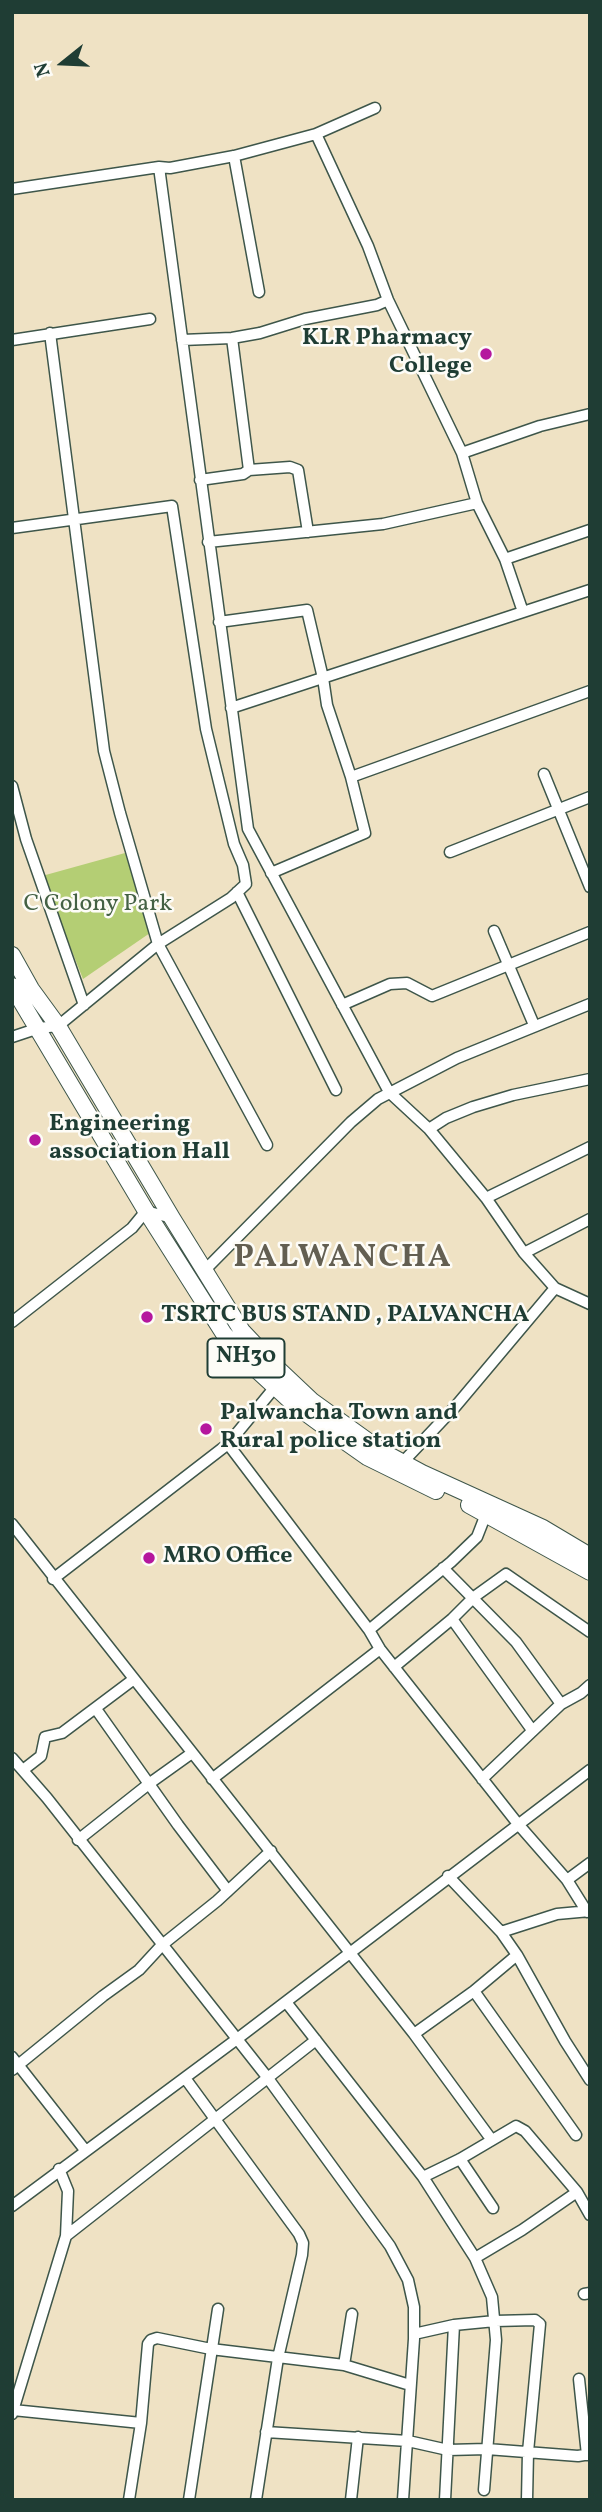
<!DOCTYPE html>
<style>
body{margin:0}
#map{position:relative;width:602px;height:2512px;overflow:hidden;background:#efe2c4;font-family:Vollkorn,serif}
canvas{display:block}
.frame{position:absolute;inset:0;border:14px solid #1f3d34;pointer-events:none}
.north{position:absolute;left:28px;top:28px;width:70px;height:70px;-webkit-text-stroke:5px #fdfcf7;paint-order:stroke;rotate:252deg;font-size:19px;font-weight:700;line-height:28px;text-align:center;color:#1f3d34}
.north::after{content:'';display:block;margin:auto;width:24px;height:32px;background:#1f3d34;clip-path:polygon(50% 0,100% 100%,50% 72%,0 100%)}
</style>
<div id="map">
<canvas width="602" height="2512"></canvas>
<div class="frame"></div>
<div class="north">N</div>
</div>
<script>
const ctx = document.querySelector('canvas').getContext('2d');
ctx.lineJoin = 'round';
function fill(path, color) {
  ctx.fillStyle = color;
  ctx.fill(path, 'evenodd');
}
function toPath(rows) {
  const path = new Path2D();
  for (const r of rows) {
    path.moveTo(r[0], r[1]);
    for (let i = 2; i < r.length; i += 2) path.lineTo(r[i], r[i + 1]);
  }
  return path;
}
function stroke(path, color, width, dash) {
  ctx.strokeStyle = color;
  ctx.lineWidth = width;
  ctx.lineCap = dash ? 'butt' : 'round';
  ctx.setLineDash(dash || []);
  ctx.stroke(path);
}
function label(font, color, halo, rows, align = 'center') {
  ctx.font = font + ' Vollkorn,serif';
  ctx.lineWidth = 5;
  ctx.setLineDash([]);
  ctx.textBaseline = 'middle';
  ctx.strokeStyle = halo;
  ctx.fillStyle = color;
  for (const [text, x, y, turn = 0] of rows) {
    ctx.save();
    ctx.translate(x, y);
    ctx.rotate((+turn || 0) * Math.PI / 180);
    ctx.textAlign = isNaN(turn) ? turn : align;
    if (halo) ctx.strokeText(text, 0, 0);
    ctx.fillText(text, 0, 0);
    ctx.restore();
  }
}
fill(toPath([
 [125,853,150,933,83,979,42,876]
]), '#b4ce74');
const minor = toPath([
 [316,134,368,246,388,300,462,453,540,426,590,414],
 [234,156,259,292],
 [159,167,170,168,234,156,316,134,375,108],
 [12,189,159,167,248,829,389,1092,429,1129,486,1198,524,1253,555,1288,590,1304],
 [50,333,104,751,120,813,158,944,267,1145],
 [232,338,249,470],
 [12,340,150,319],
 [182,340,232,338,260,333,305,319,377,305,388,300],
 [462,453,477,503,505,559,523,612],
 [200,480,243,474,249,470,290,467,298,470,308,532],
 [12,528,172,506,206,729,234,844,243,865,246,884,231,898,158,944,58,1026,39,1028,12,1037],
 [208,542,383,524,477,503],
 [505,559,590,530],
 [219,622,307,610,323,678,327,705,351,777,365,833,271,873],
 [231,708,590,590],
 [544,774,590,887],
 [351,777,590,691],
 [12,786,26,839,84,1005],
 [450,852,590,797],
 [237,892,336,1090],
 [494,931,534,1025],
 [342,1005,390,984,407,983,432,996,590,932],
 [429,1129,446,1118,473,1107,513,1095,590,1079],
 [486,1198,590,1147],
 [524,1253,590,1219],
 [205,1270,351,1122,378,1099,457,1058,590,1004],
 [12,1322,132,1228,146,1211,172,1218],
 [228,1444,369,1630,380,1649,518,1824,567,1880,587,1912],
 [402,1463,455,1407,555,1288],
 [12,1524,414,2034,491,2139],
 [443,1568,516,1642,561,1704],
 [53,1579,228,1444,275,1387,279,1387],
 [452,1619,532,1730],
 [369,1630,451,1562,477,1537,486,1514],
 [394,1667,452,1619,474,1597,506,1574,590,1632],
 [96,1709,178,1825,228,1891],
 [12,1758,47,1798,267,2077,390,2246,408,2280,414,2307,414,2339,403,2500],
 [23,1770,41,1756,45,1737,62,1733,134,1679],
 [212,1779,380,1649],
 [482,1779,561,1704,581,1693,590,1685],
 [78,1840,150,1783,192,1753],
 [448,1876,501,1932,517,1955,565,2041,590,2080],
 [567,1880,590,1863],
 [501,1932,557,1914,590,1911],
 [474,1991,576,2135],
 [286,2002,423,2177,475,2258,492,2297,496,2340,484,2490],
 [414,2034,474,1991,517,1955],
 [12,2057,85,2150],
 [12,2070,103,1996,139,1970,162,1945,217,1901,271,1851],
 [185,2078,299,2234,303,2243,302,2255,278,2358,256,2500],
 [460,2159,493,2208],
 [423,2177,460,2159,516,2126,525,2131,577,2192,590,2215],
 [12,2206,237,2039,590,1770],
 [66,2236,316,2040],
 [475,2258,522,2230,577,2192],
 [584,2294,590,2293],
 [414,2334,454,2325,495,2321,535,2320,540,2324,528,2452,527,2500],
 [344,2365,352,2314],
 [579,2379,587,2455],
 [13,2410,141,2423],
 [12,2414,66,2236,68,2191,59,2169],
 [266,2432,408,2441,448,2450,487,2449,578,2456,590,2454],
 [129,2500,141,2423,148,2344,151,2340,157,2338,211,2349,344,2365,410,2385],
 [189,2500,218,2309],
 [351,2500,358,2437],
 [445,2500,454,2325]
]);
const highway = toPath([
 [12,955,31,989,58,1026,172,1218,242,1331,276,1367,312,1401,383,1452,422,1473,543,1528,590,1556],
 [12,986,146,1211,224,1334,258,1371,295,1405,333,1433,367,1457,436,1491],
 [469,1505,590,1572]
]);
stroke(minor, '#3e564a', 13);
stroke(highway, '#3e564a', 18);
stroke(minor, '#fff', 10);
stroke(highway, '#fff', 16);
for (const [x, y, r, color] of [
 [486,354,7,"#b5179e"],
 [35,1140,7,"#b5179e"],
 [147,1317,7,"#b5179e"],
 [206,1429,7,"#b5179e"],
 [149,1558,7,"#b5179e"]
]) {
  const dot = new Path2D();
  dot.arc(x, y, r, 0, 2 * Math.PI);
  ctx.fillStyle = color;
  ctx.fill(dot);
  stroke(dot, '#fdfcf7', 2.5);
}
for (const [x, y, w] of [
 [246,1358,77]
]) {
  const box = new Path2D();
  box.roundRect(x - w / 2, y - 19.5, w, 39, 5);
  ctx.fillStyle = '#fdfcf7';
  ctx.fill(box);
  stroke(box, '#1f3d34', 2);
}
label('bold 23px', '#1f3d34', null, [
 ["NH30",246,1358]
]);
label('bold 24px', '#1f3d34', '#fdfcf7', [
 ["KLR Pharmacy",472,340,"right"],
 ["College",472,368,"right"],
 ["Engineering",49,1126],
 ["association Hall",49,1154],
 ["TSRTC BUS STAND , PALVANCHA",161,1317],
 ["Palwancha Town and",220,1415],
 ["Rural police station",220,1443],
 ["MRO Office",163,1558]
], 'left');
label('24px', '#446144', '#fdfcf7', [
 ["C Colony Park",98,906]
]);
ctx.letterSpacing = '2px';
label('bold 32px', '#635f52', '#fdfcf7', [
 ["PALWANCHA",343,1260]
]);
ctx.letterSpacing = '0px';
</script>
